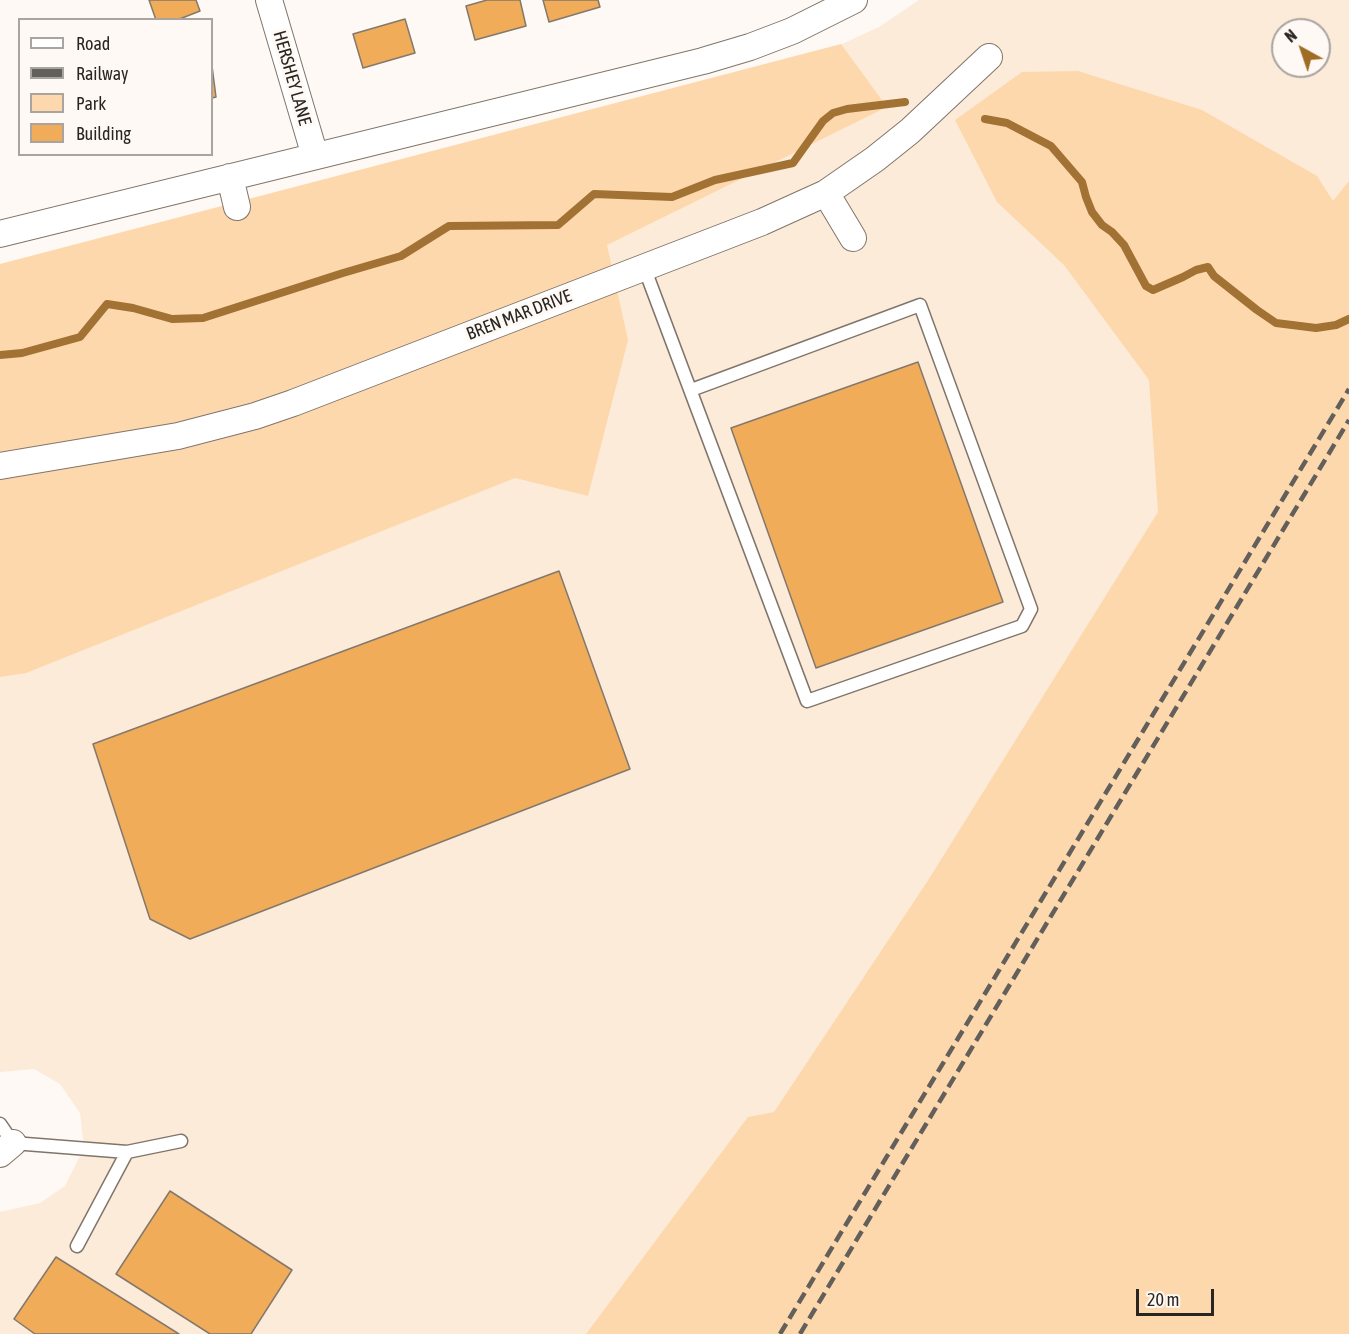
<!DOCTYPE html>
<style>
body{margin:0}
#map{position:relative;width:1349px;height:1334px;overflow:hidden;background:#fef9f4;font-family:"Asap Condensed",sans-serif}
canvas{display:block}
.legend{position:absolute;left:18px;top:18px;width:195px;height:138px;box-sizing:border-box;background:#fef9f4;border:2px solid #a9a49f;margin:0;padding:8px 10px;list-style:none;font-size:18px;color:#292520}
.legend li{display:flex;align-items:center;gap:12px;height:30px}
.legend b{width:30px;border:2px solid #a9a49f}
.north{position:absolute;left:1271px;top:18px;width:60px;height:60px;box-sizing:border-box;background:#fef9f4;border:2px solid #a9a49f;border-radius:50%;rotate:320deg;font-size:16px;font-weight:700;line-height:24px;text-align:center;color:#292520}
.north::after{content:'';display:block;margin:auto;width:21px;height:27px;background:#a06b23;clip-path:polygon(50% 0,100% 100%,50% 72%,0 100%)}
.scale{position:absolute;left:1136px;top:1289px;width:78px;height:27px;box-sizing:border-box;border:3px solid #292520;border-top:0;padding-left:8px;font-size:18px;line-height:21px;white-space:nowrap;color:#292520;-webkit-text-stroke:4px #fef9f4;paint-order:stroke}
</style>
<div id="map">
<canvas width="1349" height="1334"></canvas>
<ul class="legend">
<li><b style="height:8px;background:#fff"></b>Road</li>
<li><b style="height:8px;background:#635f5a"></b>Railway</li>
<li><b style="height:16px;background:#fed8ad"></b>Park</li>
<li><b style="height:16px;background:#f0ac59"></b>Building</li>
</ul>
<div class="north">N</div>
<div class="scale">20 m</div>
</div>
<script>
const ctx = document.querySelector('canvas').getContext('2d');
ctx.lineJoin = 'round';
function fill(path, color) {
  ctx.fillStyle = color;
  ctx.fill(path, 'evenodd');
}
function toPath(rows) {
  const path = new Path2D();
  for (const r of rows) {
    path.moveTo(r[0], r[1]);
    for (let i = 2; i < r.length; i += 2) path.lineTo(r[i], r[i + 1]);
  }
  return path;
}
function stroke(path, color, width, dash) {
  ctx.strokeStyle = color;
  ctx.lineWidth = width;
  ctx.lineCap = dash ? 'butt' : 'round';
  ctx.setLineDash(dash || []);
  ctx.stroke(path);
}
function label(font, color, halo, rows, align = 'center') {
  ctx.font = font + ' "Asap Condensed",sans-serif';
  ctx.lineWidth = 6;
  ctx.setLineDash([]);
  ctx.textBaseline = 'middle';
  ctx.strokeStyle = halo;
  ctx.fillStyle = color;
  for (const [text, x, y, turn = 0] of rows) {
    ctx.save();
    ctx.translate(x, y);
    ctx.rotate((+turn || 0) * Math.PI / 180);
    ctx.textAlign = isNaN(turn) ? turn : align;
    if (halo) ctx.strokeText(text, 0, 0);
    ctx.fillText(text, 0, 0);
    ctx.restore();
  }
}
fill(toPath([
 [919,0,1349,0,1349,215,672,1334,0,1334,0,1212,40,1203,65,1186,84,1148,80,1113,60,1084,34,1069,0,1072,0,275,764,80,879,27],
 [1283,30,1319,30,1319,66,1283,66]
]), '#fcebd8');
fill(toPath([
 [841,44,887,107,607,245,628,340,588,496,515,478,26,673,0,677,0,264],
 [1078,71,1202,110,1317,176,1333,201,1349,181,1349,1334,586,1334,748,1117,774,1112,927,882,1158,512,1149,380,1064,265,997,202,955,120,1022,72]
]), '#fed8ad');
stroke(toPath([
 [985,119,1007,123,1051,146,1082,182,1086,197,1092,212,1102,225,1112,232,1124,245,1146,286,1153,290,1183,277,1196,270,1208,267,1214,276,1257,310,1276,323,1316,328,1336,325,1349,319],
 [0,355,22,353,80,337,107,304,133,308,172,319,203,318,343,273,401,256,449,226,558,225,594,194,672,197,715,180,793,163,823,121,833,113,847,109,905,102]
]), '#a17234', 8);
const building = toPath([
 [149,0,196,0,200,11,177,20,156,20,149,0],
 [487,0,520,0,526,26,475,40,466,6,487,0],
 [543,0,598,0,600,7,549,22,543,0],
 [405,19,415,53,363,68,353,34,405,19],
 [212,66,216,97,212,98,212,66],
 [918,362,1003,602,816,668,731,428,918,362],
 [559,571,630,769,190,939,150,919,93,744,559,571],
 [170,1191,292,1270,251,1334,210,1334,116,1274,170,1191],
 [56,1257,179,1334,35,1334,14,1319,56,1257]
]);
fill(building, '#f0ac59');
stroke(building, '#83786d', 1.5);
const lane = toPath([
 [644,267,807,701,1022,626,1031,609,920,305,691,390],
 [0,1124,13,1143,127,1152,181,1141],
 [77,1246,127,1152]
]);
const street = toPath([
 [269,0,315,156],
 [230,177,237,207],
 [826,193,853,238],
 [0,234,703,61,750,47,792,31,854,0],
 [0,466,178,436,255,416,293,403,762,222,826,193,875,159,910,131,989,57],
 [0,1154,13,1143]
]);
stroke(lane, '#80756a', 15);
stroke(street, '#80756a', 28);
stroke(lane, '#fff', 12);
stroke(street, '#fff', 26);
stroke(toPath([
 [780,1334,1349,389],
 [800,1334,1349,420]
]), '#635f5a', 4.5, [12, 6]);
label('18px', '#292520', '#fef9f4', [
 ["HERSHEY LANE",292,78,74],
 ["BREN MAR DRIVE",519,315,-21]
]);
</script>
